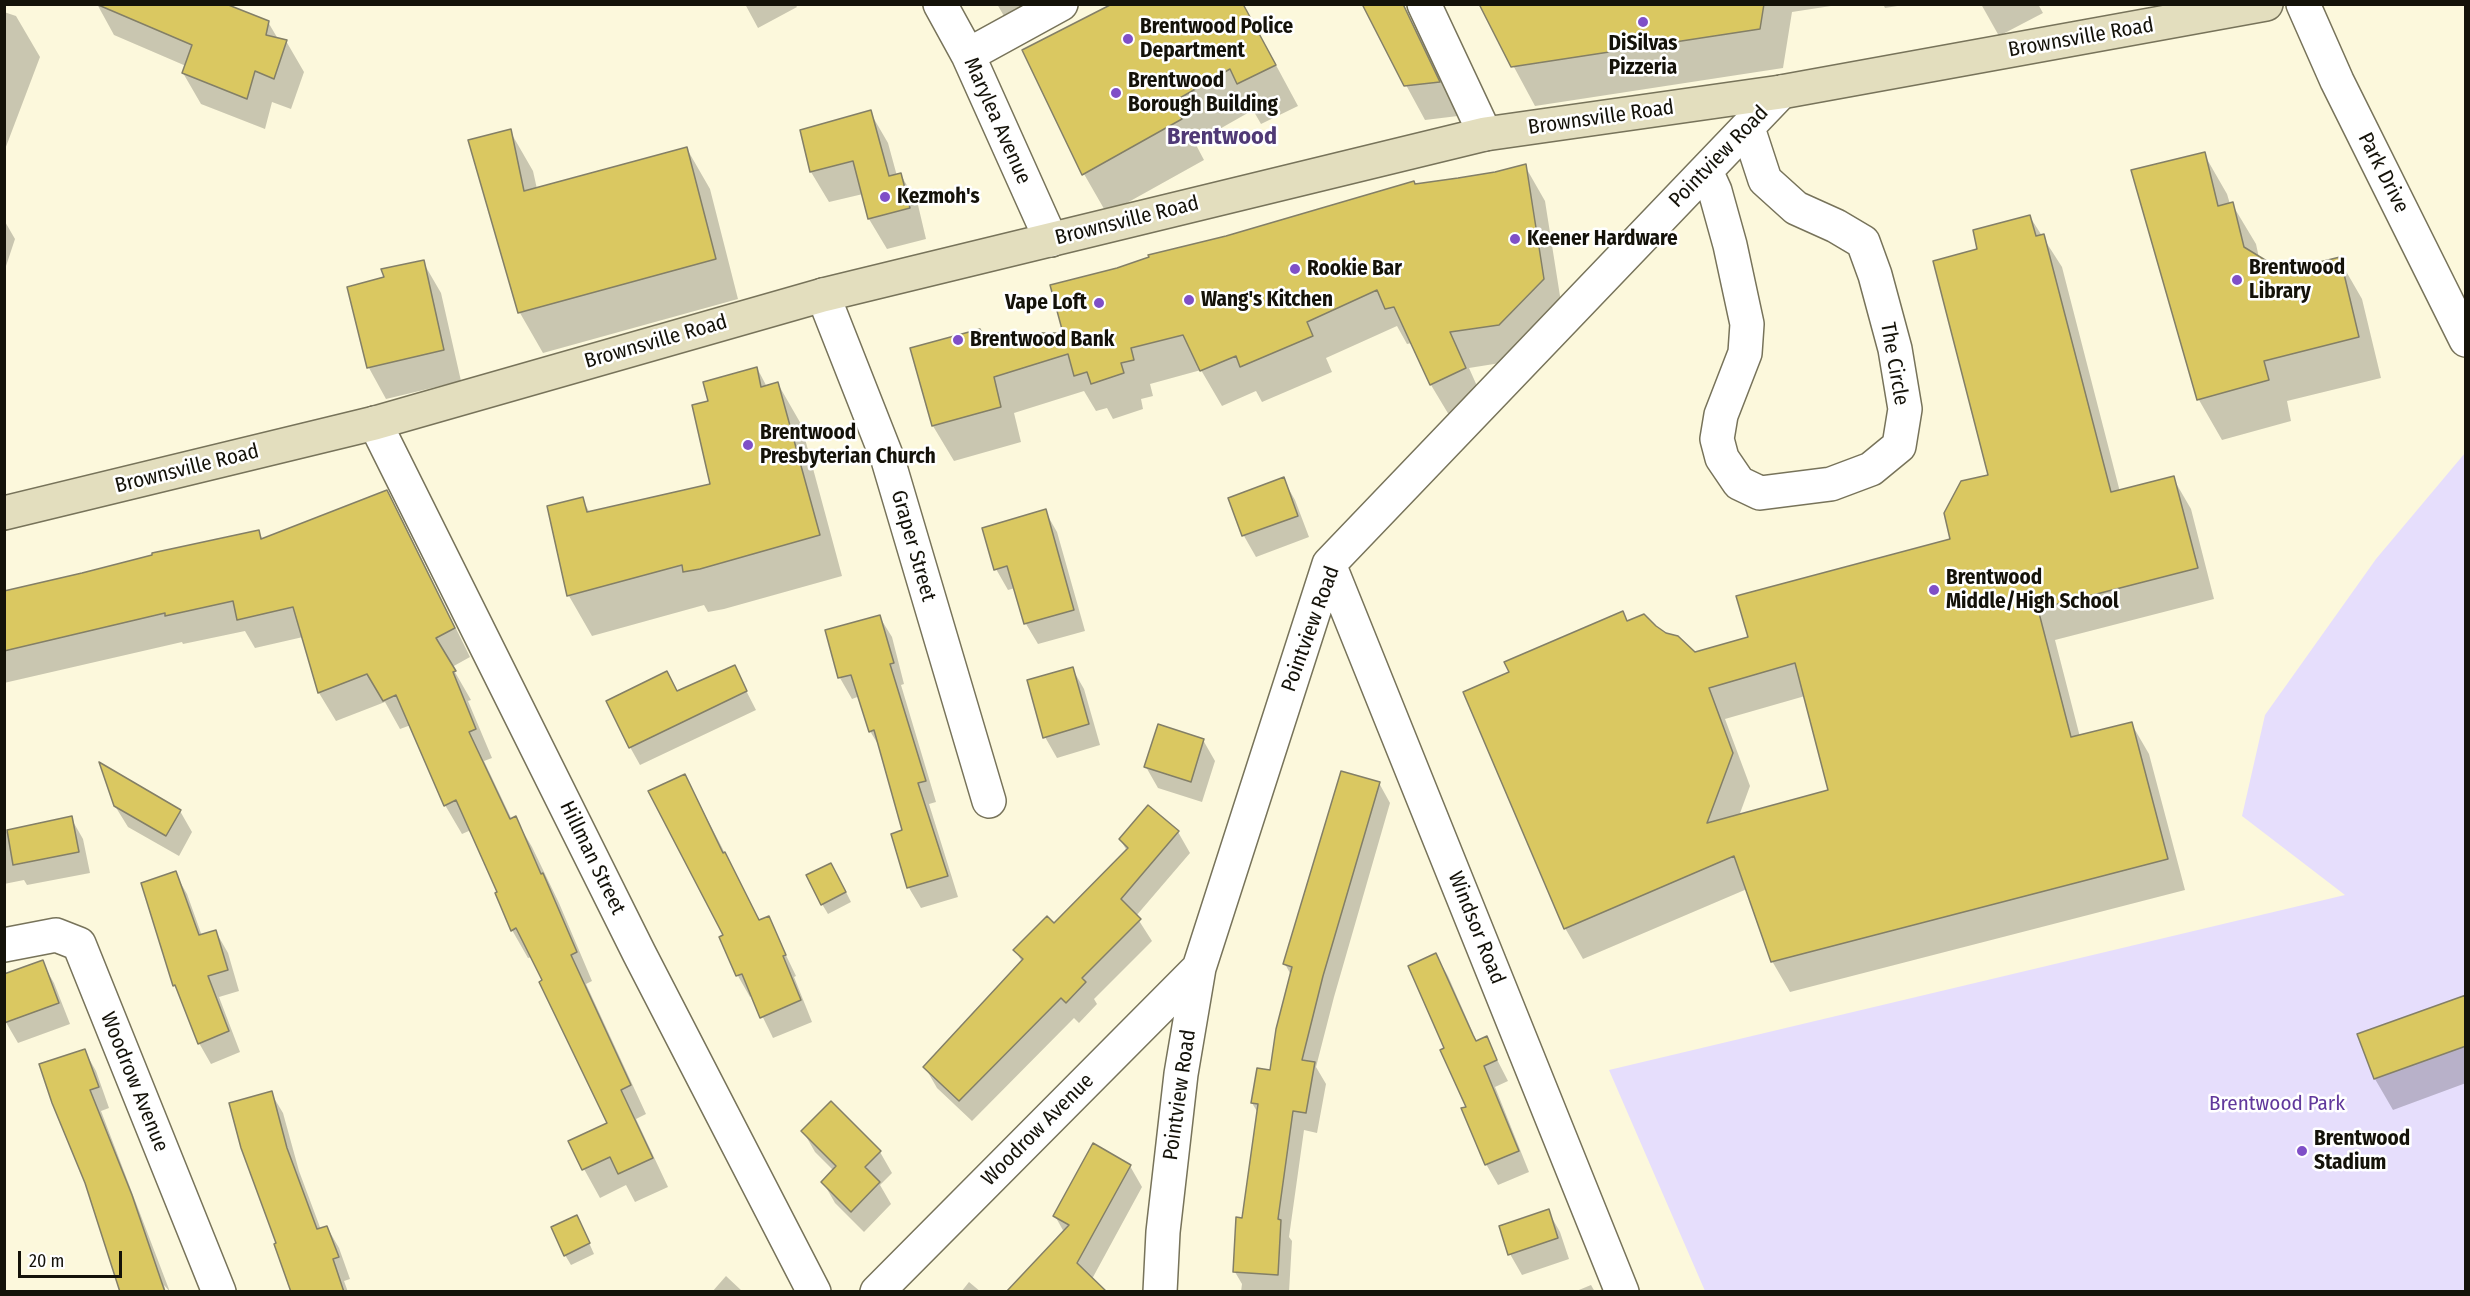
<!DOCTYPE html>
<style>
body{margin:0}
#map{position:relative;width:2470px;height:1296px;overflow:hidden;background:#fcf8dc;font-family:"Fira Sans Condensed",sans-serif}
canvas{display:block}
.frame{position:absolute;inset:0;border:6px solid #141209;pointer-events:none}
.scale{position:absolute;left:18px;top:1251px;width:104px;height:27px;box-sizing:border-box;border:3px solid #141209;border-top:0;padding-left:8px;font-size:18px;line-height:21px;white-space:nowrap;color:#141209;-webkit-text-stroke:4px #fff;paint-order:stroke}
</style>
<div id="map">
<canvas width="2470" height="1296"></canvas>
<div class="frame"></div>
<div class="scale">20 m</div>
</div>
<script>
const ctx = document.querySelector('canvas').getContext('2d');
ctx.lineJoin = 'round';
function fill(path, color) {
  ctx.fillStyle = color;
  ctx.fill(path, 'evenodd');
}
function toPath(rows) {
  const path = new Path2D();
  for (const r of rows) {
    path.moveTo(r[0], r[1]);
    for (let i = 2; i < r.length; i += 2) path.lineTo(r[i], r[i + 1]);
  }
  return path;
}
function stroke(path, color, width, dash) {
  ctx.strokeStyle = color;
  ctx.lineWidth = width;
  ctx.lineCap = dash ? 'butt' : 'round';
  ctx.setLineDash(dash || []);
  ctx.stroke(path);
}
function label(font, color, halo, rows, align = 'center') {
  ctx.font = font + ' "Fira Sans Condensed",sans-serif';
  ctx.lineWidth = 5;
  ctx.setLineDash([]);
  ctx.textBaseline = 'middle';
  ctx.strokeStyle = halo;
  ctx.fillStyle = color;
  for (const [text, x, y, turn = 0] of rows) {
    ctx.save();
    ctx.translate(x, y);
    ctx.rotate((+turn || 0) * Math.PI / 180);
    ctx.textAlign = isNaN(turn) ? turn : align;
    if (halo) ctx.strokeText(text, 0, 0);
    ctx.fillText(text, 0, 0);
    ctx.restore();
  }
}
fill(toPath([
 [2465,453,2465,1291,1705,1291,1609,1070,2345,895,2242,816,2265,715,2376,559]
]), '#e6defc');
fill(toPath([
 [97,4,222,4,268,22,278,39,286,41,304,72,291,109,272,102,265,129,201,104,183,73,186,66,114,35],
 [745,4,795,4,797,7,758,28],
 [997,4,1041,4,1008,23],
 [1243,4,1298,106,1261,124,1253,110,1195,143,1204,160,1107,214,1084,174],
 [1403,4,1428,53,1458,116,1425,120,1406,85],
 [1480,4,1844,4,1792,12,1783,68,1535,106],
 [1883,4,1910,4,1885,8],
 [1981,4,2038,4,2043,13,1999,36],
 [4,12,16,16,40,57,4,152],
 [870,112,888,143,897,176,901,175,918,205,926,239,887,249,869,219,863,194,829,202,811,172,802,131],
 [510,131,533,171,537,189,687,149,710,189,738,299,543,353,520,313,470,141],
 [2204,154,2227,194,2230,204,2232,204,2256,244,2259,258,2283,273,2339,259,2362,299,2381,378,2287,401,2291,421,2222,440,2199,400,2133,172],
 [1525,166,1545,201,1563,315,1519,360,1469,368,1485,404,1452,420,1431,385,1412,343,1407,344,1397,326,1326,358,1332,372,1262,402,1256,391,1222,406,1201,370,1150,384,1153,396,1141,399,1143,409,1113,419,1107,408,1096,411,1084,391,1014,413,1021,442,954,461,933,426,912,349,982,335,1065,334,1415,186,1495,174],
 [2030,217,2062,267,2120,492,2173,478,2191,509,2214,599,2055,640,2080,737,2131,723,2149,754,2185,890,1790,992,1772,961,1747,889,1583,959,1565,928,1511,673,1623,613,1628,622,1655,627,1695,654,1750,638,1952,540,1990,476,1979,250],
 [1805,696,1830,791,1739,816,1750,786,1725,719],
 [4,220,15,239,4,272],
 [423,262,441,293,461,381,386,399,369,368,349,288,386,278],
 [757,368,767,387,778,384,801,424,842,576,724,609,708,612,704,605,592,636,569,596,548,508,582,499,590,513,712,485,710,402],
 [1283,479,1295,500,1309,537,1256,557,1244,536,1230,499],
 [386,492,403,521,470,657,452,667,471,700,468,701,492,758,484,761,512,820,515,818,532,847,559,903,592,981,586,984,646,1114,636,1119,668,1187,635,1202,626,1185,600,1198,584,1169,570,1142,609,1124,544,981,532,957,528,958,512,930,499,893,471,830,462,834,445,805,411,725,400,729,385,702,336,721,319,693,303,637,255,648,245,631,183,644,182,642,4,683,4,592,259,532,263,540],
 [1045,511,1057,532,1085,631,1038,644,1026,624,1015,588,1008,590,996,569],
 [879,616,892,637,904,684,901,685,936,802,929,804,958,897,921,908,909,888,892,835,904,831,882,751,870,731,860,696,852,699,840,678,827,631],
 [734,667,756,710,640,765,630,747,678,692],
 [1072,668,1084,689,1100,745,1057,758,1045,737],
 [1203,740,1215,761,1202,802,1158,788,1146,767],
 [685,776,760,921,768,918,796,976,794,977,812,1022,773,1038,752,995,750,997,738,976,721,938,725,936],
 [1379,783,1390,803,1334,997,1316,1067,1326,1084,1317,1133,1304,1130,1289,1237,1292,1241,1289,1292,1241,1292,1242,1284,1235,1272,1258,1113,1252,1103,1271,1072,1291,975,1285,964],
 [115,806,180,811,192,832,179,856,128,827],
 [1148,807,1178,832,1190,853,1136,916,1152,941,1094,999,1097,1004,1079,1023,1074,1018,972,1121,937,1088,925,1067,1022,962,1015,950,1054,925,1127,851,1120,839],
 [71,818,83,839,90,873,27,885,24,880,4,884,4,832],
 [175,873,187,894,202,936,216,932,228,953,239,991,219,997,240,1052,211,1064,199,1043,175,985,143,884],
 [837,874,851,902,828,914,822,904],
 [1436,955,1448,976,1477,1042,1486,1038,1508,1081,1495,1087,1529,1172,1498,1185,1486,1164,1446,1049],
 [42,962,54,983,70,1024,18,1043,4,1019],
 [2466,996,2466,1083,2393,1110,2375,1079],
 [84,1050,96,1071,109,1108,101,1111,170,1292,164,1285,166,1292,118,1292,121,1290,105,1244],
 [271,1093,283,1113,299,1171,321,1230,327,1227,339,1248,350,1279,344,1281,348,1292,293,1292],
 [803,1131,880,1152,892,1173,880,1185,891,1204,864,1232,835,1203,823,1182,834,1171,815,1152],
 [1130,1166,1142,1187,1092,1279,1019,1292,1064,1232,1055,1216],
 [1548,1211,1560,1232,1569,1259,1522,1275,1510,1254],
 [582,1227,594,1254,571,1265,565,1255],
 [726,1276,743,1292,712,1292],
 [969,1282,981,1292,961,1292],
 [1591,1285,1595,1292,1574,1292]
]), '#0003');
const building = toPath([
 [96,4,226,4,269,21,266,35,287,40,274,79,255,71,247,99,182,73,192,45,96,4],
 [1112,4,1243,4,1276,65,1237,84,1230,69,1173,102,1182,119,1082,175,1022,50,1112,4],
 [1362,4,1403,4,1440,82,1404,86,1362,4],
 [1479,4,1764,4,1760,29,1511,67,1479,4],
 [871,110,889,176,901,173,910,208,868,219,853,161,810,172,800,130,871,110],
 [511,129,524,191,687,147,716,259,518,313,468,140,511,129],
 [2205,152,2218,206,2233,202,2244,247,2283,271,2340,257,2359,337,2264,361,2269,380,2197,400,2131,170,2205,152],
 [1526,164,1544,279,1499,325,1450,332,1466,368,1430,385,1394,307,1385,309,1377,290,1307,322,1313,336,1240,367,1236,356,1200,371,1183,335,1131,348,1134,360,1121,363,1124,373,1091,384,1087,372,1074,376,1068,354,994,377,1001,407,932,426,910,348,980,329,982,333,1063,333,1050,285,1117,268,1149,257,1148,255,1226,236,1414,181,1415,184,1458,178,1495,172,1526,164],
 [2030,215,2036,236,2044,234,2111,492,2174,476,2198,568,2038,609,2071,737,2132,722,2168,859,1771,962,1734,856,1564,929,1463,692,1509,672,1504,662,1623,611,1627,621,1644,614,1656,626,1666,633,1678,636,1695,652,1748,637,1736,596,1950,539,1944,513,1961,481,1988,475,1933,261,1977,249,1973,230,2030,215],
 [1795,663,1828,790,1707,823,1733,753,1709,688,1795,663],
 [424,260,444,350,367,368,347,287,384,277,381,269,424,260],
 [757,367,761,387,778,382,820,535,700,569,683,572,682,565,567,596,547,506,583,497,587,512,710,484,692,405,708,401,703,382,757,367],
 [1284,477,1298,516,1242,536,1228,498,1284,477],
 [387,490,455,628,436,638,456,671,453,672,476,729,469,732,510,819,516,816,541,874,543,873,577,952,571,955,631,1085,621,1090,653,1158,618,1174,610,1157,582,1170,568,1141,607,1123,539,982,542,980,516,928,511,931,495,893,497,892,456,800,444,806,396,695,383,701,367,674,318,693,293,607,237,620,233,601,165,616,165,613,4,651,4,591,82,573,152,555,152,553,259,530,261,539,387,490],
 [1046,509,1074,610,1024,624,1007,566,994,570,982,528,1046,509],
 [880,615,894,663,890,664,926,781,918,783,948,876,907,888,891,834,902,830,874,730,869,732,851,675,838,678,825,630,880,615],
 [735,665,747,691,629,748,606,701,667,671,677,691,735,665],
 [1073,667,1089,724,1043,738,1027,680,1073,667],
 [1158,724,1204,739,1191,782,1144,767,1158,724],
 [99,762,181,810,166,836,114,806,99,762],
 [1341,771,1380,782,1323,976,1302,1060,1315,1062,1306,1113,1293,1111,1278,1219,1281,1220,1278,1275,1233,1272,1236,1217,1242,1218,1258,1104,1251,1103,1257,1068,1270,1070,1276,1029,1292,967,1283,964,1341,771],
 [685,774,723,853,725,852,759,920,769,916,786,955,783,956,801,1000,760,1018,742,974,736,976,719,937,723,935,648,791,685,774],
 [1148,805,1179,831,1121,899,1141,919,1082,978,1086,982,1066,1003,1061,998,959,1101,923,1067,1023,959,1013,950,1047,916,1054,923,1128,848,1119,839,1148,805],
 [72,816,79,852,13,865,7,830,72,816],
 [831,863,846,892,821,905,806,875,831,863],
 [176,871,199,935,216,930,228,970,208,976,229,1031,198,1044,175,985,173,986,141,883,176,871],
 [1436,953,1473,1035,1476,1041,1487,1036,1497,1060,1484,1066,1519,1151,1485,1165,1461,1108,1466,1107,1440,1050,1444,1048,1408,966,1436,953],
 [43,960,59,1003,4,1023,4,974,43,960],
 [2466,995,2466,1046,2374,1079,2357,1034,2466,995],
 [85,1049,99,1087,90,1090,132,1195,165,1292,120,1292,85,1183,52,1103,39,1064,85,1049],
 [272,1091,287,1148,317,1229,327,1226,339,1257,333,1259,344,1292,291,1292,274,1244,276,1243,241,1148,229,1103,272,1091],
 [831,1101,881,1151,865,1167,880,1182,851,1212,821,1182,836,1166,801,1131,831,1101],
 [1093,1143,1131,1165,1077,1263,1107,1292,1006,1292,1069,1225,1053,1216,1093,1143],
 [1549,1209,1558,1238,1508,1255,1499,1226,1549,1209],
 [577,1215,590,1243,564,1256,551,1227,577,1215]
]);
fill(building, '#dac861');
stroke(building, '#837f67', 1.5);
const street = toPath([
 [940,4,968,55,1051,240],
 [1424,4,1485,134],
 [2303,4,2337,81,2466,340],
 [968,55,1061,4],
 [1706,171,1715,191,1730,245,1747,324,1745,353,1721,415,1717,439,1722,458,1739,483,1760,493,1831,484,1871,469,1899,446,1905,409,1895,349,1875,275,1863,242,1836,226,1796,208,1765,180,1748,128],
 [823,295,888,460,989,801],
 [375,423,639,953,814,1292],
 [1329,564,1622,1292],
 [4,945,56,935,79,944,219,1292],
 [877,1292,1199,968],
 [1160,1292,1163,1232,1181,1074,1199,968,1329,564,1781,92]
]);
const secondary = toPath([
 [4,513,375,423,823,295,1485,134,1781,92,2266,4]
]);
stroke(street, '#77735a', 36);
stroke(secondary, '#77735a', 36);
stroke(street, '#fff', 33);
stroke(secondary, '#e3debe', 33);
for (const [x, y, r, color] of [
 [1643,22,6,"#7f4fc7"],
 [1128,39,6,"#7f4fc7"],
 [1116,93,6,"#7f4fc7"],
 [885,197,6,"#7f4fc7"],
 [1515,239,6,"#7f4fc7"],
 [1295,269,6,"#7f4fc7"],
 [2237,280,6,"#7f4fc7"],
 [1189,300,6,"#7f4fc7"],
 [1099,303,6,"#7f4fc7"],
 [958,340,6,"#7f4fc7"],
 [748,445,6,"#7f4fc7"],
 [1934,590,6,"#7f4fc7"],
 [2302,1151,6,"#7f4fc7"]
]) {
  const dot = new Path2D();
  dot.arc(x, y, r, 0, 2 * Math.PI);
  ctx.fillStyle = color;
  ctx.fill(dot);
  stroke(dot, '#fff', 2);
}
label('bold 21px', '#141209', '#fff', [
 ["Brentwood Police",1140,27],
 ["Department",1140,51],
 ["DiSilvas",1643,44,"center"],
 ["Pizzeria",1643,68,"center"],
 ["Brentwood",1128,81],
 ["Borough Building",1128,105],
 ["Kezmoh's",897,197],
 ["Keener Hardware",1527,239],
 ["Brentwood",2249,268],
 ["Library",2249,292],
 ["Rookie Bar",1307,269],
 ["Wang's Kitchen",1201,300],
 ["Vape Loft",1087,303,"right"],
 ["Brentwood Bank",970,340],
 ["Brentwood",760,433],
 ["Presbyterian Church",760,457],
 ["Brentwood",1946,578],
 ["Middle/High School",1946,602],
 ["Brentwood",2314,1139],
 ["Stadium",2314,1163]
], 'left');
label('21px', '#141209', '#fff', [
 ["Brownsville Road",2081,38,-10],
 ["Brownsville Road",1601,118,-8],
 ["Marylea Avenue",997,121,66],
 ["Pointview Road",1719,157,-46],
 ["Park Drive",2383,173,63],
 ["Brownsville Road",1127,221,-14],
 ["Brownsville Road",656,342,-16],
 ["The Circle",1894,364,80],
 ["Brownsville Road",187,469,-14],
 ["Graper Street",913,546,74],
 ["Pointview Road",1311,629,-70],
 ["Hillman Street",592,858,64],
 ["Windsor Road",1476,928,68],
 ["Woodrow Avenue",134,1082,68],
 ["Pointview Road",1180,1095,-82],
 ["Woodrow Avenue",1038,1130,-45]
]);
label('21px', '#61389c', '#fff', [
 ["Brentwood Park",2277,1104]
]);
label('bold 24px', '#503a76', '#fff', [
 ["Brentwood",1222,137]
]);
</script>
